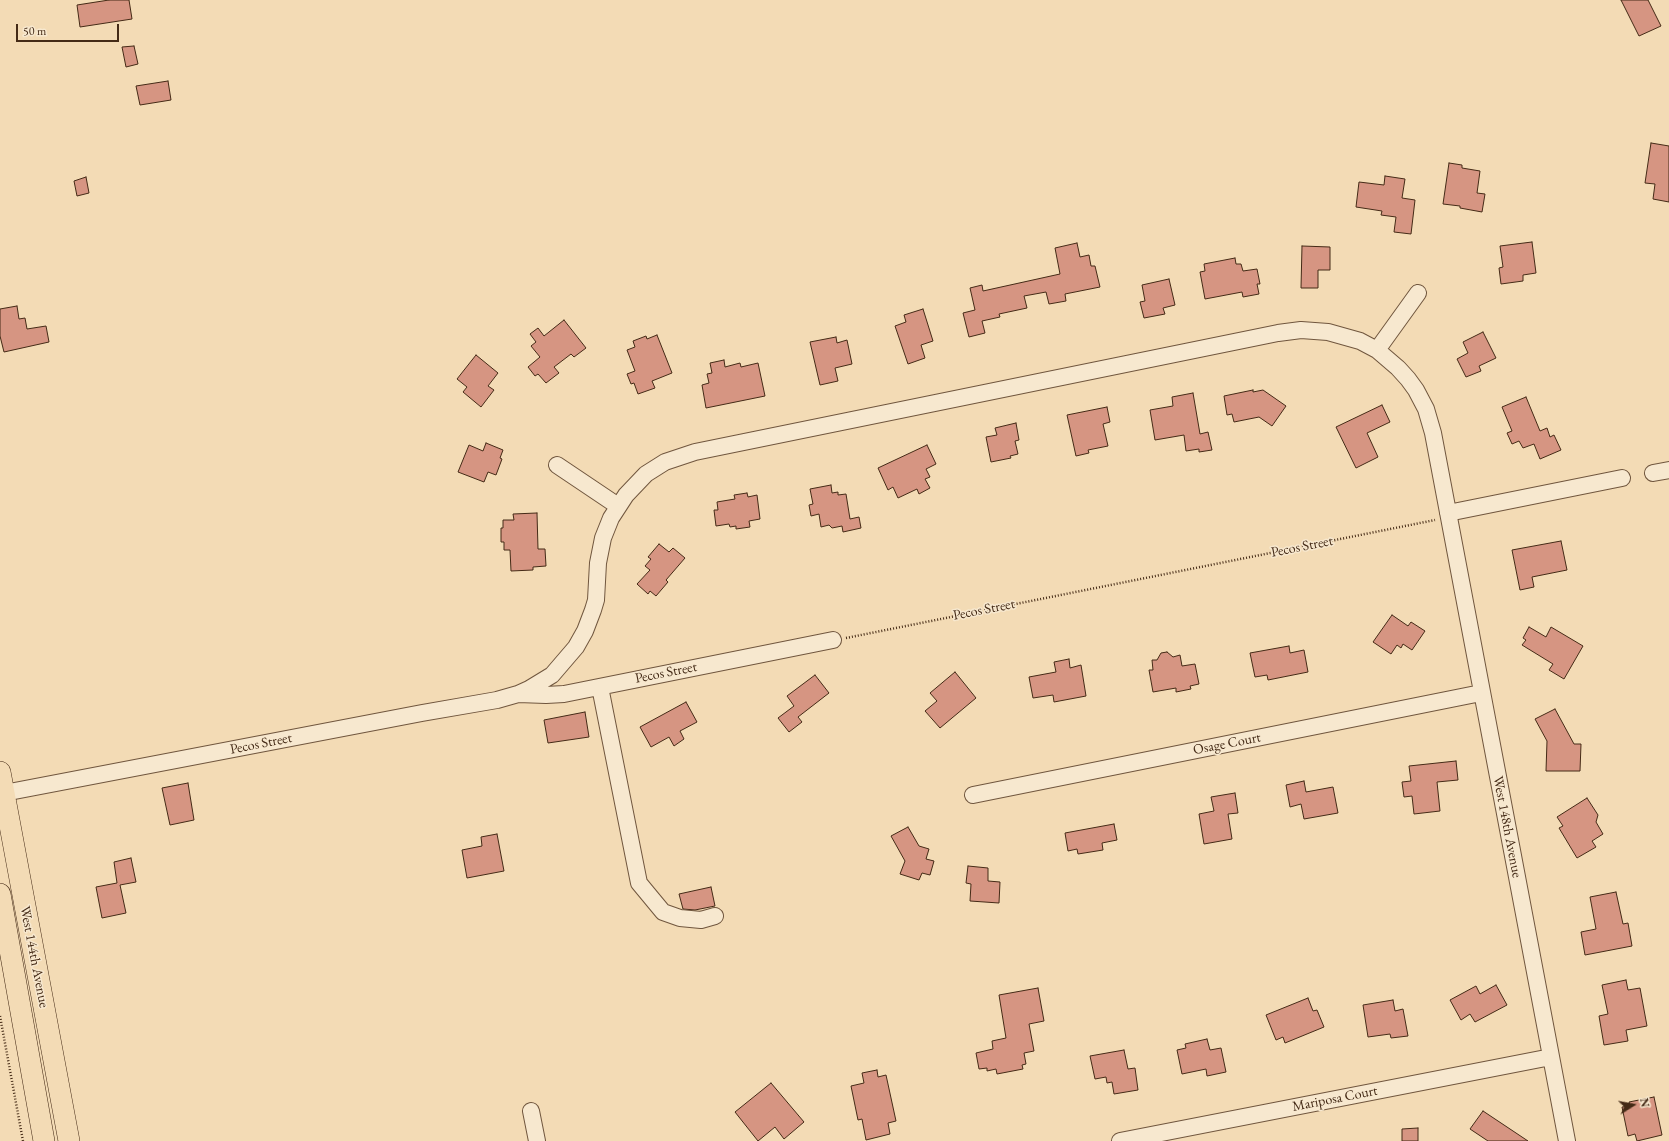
<!DOCTYPE html>
<style>
body{margin:0}
#map{position:relative;width:1669px;height:1141px;overflow:hidden;background:#f3dbb5;font-family:"EB Garamond",serif}
canvas{display:block}
.north{position:absolute;left:1613px;top:1085px;width:40px;height:40px;-webkit-text-stroke:3px #f7e8cf;paint-order:stroke;rotate:79deg;font-size:11px;font-weight:700;line-height:16px;text-align:center;color:#442a16}
.north::after{content:'';display:block;margin:auto;width:14px;height:18px;background:#442a16;clip-path:polygon(50% 0,100% 100%,50% 72%,0 100%)}
.scale{position:absolute;left:16px;top:24px;width:103px;height:18px;box-sizing:border-box;border:2px solid #442a16;border-top:0;padding-left:5px;font-size:12px;line-height:14px;white-space:nowrap;color:#442a16;-webkit-text-stroke:3px #f7e8cf;paint-order:stroke}
</style>
<div id="map">
<canvas width="1669" height="1141"></canvas>
<div class="north">N</div>
<div class="scale">50 m</div>
</div>
<script>
const ctx = document.querySelector('canvas').getContext('2d');
ctx.lineJoin = 'round';
function fill(path, color) {
  ctx.fillStyle = color;
  ctx.fill(path, 'evenodd');
}
function toPath(rows) {
  const path = new Path2D();
  for (const r of rows) {
    path.moveTo(r[0], r[1]);
    for (let i = 2; i < r.length; i += 2) path.lineTo(r[i], r[i + 1]);
  }
  return path;
}
function stroke(path, color, width, dash) {
  ctx.strokeStyle = color;
  ctx.lineWidth = width;
  ctx.lineCap = dash ? 'butt' : 'round';
  ctx.setLineDash(dash || []);
  ctx.stroke(path);
}
function label(font, color, halo, rows, align = 'center') {
  ctx.font = font + ' "EB Garamond",serif';
  ctx.lineWidth = 3;
  ctx.setLineDash([]);
  ctx.textBaseline = 'middle';
  ctx.strokeStyle = halo;
  ctx.fillStyle = color;
  for (const [text, x, y, turn = 0] of rows) {
    ctx.save();
    ctx.translate(x, y);
    ctx.rotate((+turn || 0) * Math.PI / 180);
    ctx.textAlign = isNaN(turn) ? turn : align;
    if (halo) ctx.strokeText(text, 0, 0);
    ctx.fillText(text, 0, 0);
    ctx.restore();
  }
}
const building = toPath([
 [109,0,129,0,132,19,80,27,77,5,109,0],
 [1621,0,1648,0,1661,26,1639,36,1621,0],
 [134,46,138,64,126,67,122,47,134,46],
 [168,81,171,100,140,105,136,86,168,81],
 [1651,143,1669,146,1669,202,1653,199,1655,184,1645,183,1651,143],
 [1449,163,1462,165,1462,168,1480,171,1477,193,1485,194,1482,212,1460,208,1460,206,1443,204,1449,163],
 [1385,176,1405,179,1402,198,1415,200,1411,234,1394,232,1396,217,1381,215,1382,211,1356,207,1359,182,1384,185,1385,176],
 [86,177,89,193,77,196,74,181,86,177],
 [1532,242,1536,273,1523,275,1523,281,1501,284,1499,268,1503,267,1500,246,1532,242],
 [1077,243,1080,257,1089,255,1091,266,1095,266,1100,287,1065,294,1066,301,1049,304,1046,292,1024,296,1027,308,999,314,1000,317,982,321,985,333,969,337,963,313,975,310,970,288,982,285,983,291,1060,274,1055,248,1077,243],
 [1302,246,1330,247,1330,270,1318,270,1318,288,1301,288,1302,246],
 [1235,258,1236,264,1241,264,1243,271,1257,269,1260,284,1257,284,1259,294,1243,297,1242,292,1205,299,1200,272,1205,271,1204,264,1235,258],
 [1169,279,1175,305,1163,308,1165,314,1144,318,1140,302,1145,301,1142,285,1169,279],
 [17,306,19,319,25,318,27,329,46,326,49,342,4,352,0,336,0,309,17,306],
 [923,309,933,341,921,345,925,358,908,364,895,326,906,322,904,315,923,309],
 [564,320,586,348,574,357,571,354,554,367,559,373,546,383,538,374,535,376,528,367,540,357,531,346,536,342,530,334,538,328,544,336,564,320],
 [1483,332,1496,358,1479,366,1481,371,1466,377,1457,359,1468,353,1463,342,1483,332],
 [657,335,672,373,652,381,655,388,638,394,634,383,631,384,627,374,635,371,627,350,635,347,633,341,646,336,647,339,657,335],
 [836,337,837,343,847,340,852,364,835,368,838,381,820,385,810,342,836,337],
 [476,355,498,373,488,386,494,390,481,407,463,392,467,387,457,379,476,355],
 [724,360,725,367,740,363,741,367,758,363,765,396,706,408,702,385,709,383,707,374,712,373,710,363,724,360],
 [1253,390,1253,392,1263,390,1286,406,1272,426,1259,417,1234,422,1232,414,1227,415,1224,396,1253,390],
 [1193,393,1200,434,1208,432,1212,450,1199,452,1199,449,1186,451,1184,435,1155,440,1150,410,1173,406,1172,397,1193,393],
 [1526,397,1540,431,1547,428,1550,437,1554,435,1561,450,1540,459,1534,444,1523,448,1519,441,1512,444,1507,433,1512,431,1502,407,1526,397],
 [1382,405,1390,422,1367,433,1378,457,1356,468,1336,427,1382,405],
 [1107,407,1110,422,1103,424,1108,446,1088,450,1089,453,1076,456,1067,415,1107,407],
 [1016,423,1019,440,1015,441,1018,454,1010,456,1011,458,991,462,986,437,997,435,995,428,1016,423],
 [486,443,503,450,500,458,502,459,496,475,488,472,484,482,458,472,469,445,483,451,486,443],
 [927,445,936,464,926,469,930,477,925,479,930,488,919,494,917,489,898,498,893,487,888,490,878,468,927,445],
 [831,485,832,493,838,492,838,495,846,494,850,519,859,517,861,528,843,532,842,526,832,528,829,525,821,527,819,514,811,516,809,505,813,504,810,489,831,485],
 [747,493,748,497,757,495,760,519,749,521,750,527,736,529,736,526,730,527,729,524,716,526,714,510,718,510,717,502,735,499,734,495,747,493],
 [537,513,538,549,545,549,546,566,533,567,533,570,511,571,510,550,504,550,504,542,501,542,501,528,503,528,503,520,514,520,513,514,537,513],
 [1561,541,1567,570,1532,577,1534,587,1520,590,1512,550,1561,541],
 [659,544,669,552,673,548,685,558,666,580,668,582,656,596,650,591,648,594,637,584,650,570,645,566,651,559,648,557,659,544],
 [1392,615,1408,626,1411,622,1425,631,1412,650,1403,644,1401,648,1397,645,1391,654,1373,642,1392,615],
 [1529,627,1546,637,1551,627,1583,646,1564,679,1549,670,1553,664,1522,645,1526,640,1523,638,1529,627],
 [1289,646,1290,653,1304,650,1308,672,1268,680,1267,675,1255,677,1250,653,1289,646],
 [1167,652,1173,657,1180,655,1182,666,1195,664,1199,684,1190,686,1191,689,1176,692,1176,688,1153,692,1149,670,1153,670,1152,660,1157,660,1161,653,1167,652],
 [1069,659,1070,668,1081,665,1086,696,1054,702,1053,695,1033,698,1029,677,1056,672,1054,662,1069,659],
 [955,672,976,698,940,728,925,711,937,701,930,693,955,672],
 [815,675,829,693,798,717,802,722,789,732,778,718,794,706,787,696,815,675],
 [686,702,697,722,680,731,684,739,674,746,669,737,651,747,640,727,686,702],
 [1555,709,1574,744,1581,744,1580,771,1546,771,1547,741,1535,719,1555,709],
 [585,712,589,737,548,743,544,720,585,712],
 [1456,761,1458,780,1437,782,1440,811,1414,814,1412,796,1404,797,1402,782,1411,781,1409,766,1456,761],
 [1304,781,1306,792,1333,787,1338,813,1304,819,1301,804,1290,807,1286,785,1304,781],
 [188,783,194,820,170,825,162,788,188,783],
 [1235,793,1238,813,1228,814,1232,839,1204,844,1199,814,1214,811,1211,797,1235,793],
 [1587,798,1598,815,1596,822,1603,834,1592,841,1596,847,1577,858,1559,828,1563,826,1557,817,1587,798],
 [1114,824,1117,840,1102,843,1103,850,1078,854,1077,849,1068,851,1065,833,1114,824],
 [908,827,919,846,929,849,926,859,934,861,930,875,922,873,919,880,900,874,905,861,891,836,908,827],
 [497,834,504,871,467,878,462,850,482,846,481,837,497,834],
 [131,858,136,882,120,885,126,913,102,918,96,887,117,883,114,862,131,858],
 [968,866,988,868,988,881,1000,882,999,903,970,901,971,884,966,883,968,866],
 [711,887,715,906,695,910,683,909,679,894,711,887],
 [1616,892,1623,924,1628,923,1632,946,1585,955,1581,932,1596,929,1590,897,1616,892],
 [1626,980,1628,990,1640,988,1647,1026,1626,1030,1628,1041,1604,1045,1599,1016,1608,1014,1602,985,1626,980],
 [1496,985,1507,1005,1475,1022,1470,1014,1461,1020,1450,1000,1476,986,1480,994,1496,985],
 [1038,988,1044,1021,1029,1024,1034,1051,1024,1053,1026,1064,1022,1065,1023,1069,997,1074,996,1069,987,1071,987,1068,979,1069,976,1053,993,1049,992,1041,1006,1038,999,995,1038,988],
 [1308,998,1313,1011,1317,1010,1324,1027,1285,1043,1283,1037,1276,1040,1266,1015,1308,998],
 [1393,1000,1395,1011,1403,1009,1408,1036,1391,1038,1390,1034,1368,1037,1363,1005,1393,1000],
 [1207,1039,1210,1050,1221,1048,1226,1072,1207,1076,1206,1069,1182,1074,1177,1050,1186,1048,1185,1044,1207,1039],
 [1124,1050,1128,1069,1135,1068,1138,1090,1114,1094,1112,1082,1107,1083,1106,1077,1095,1079,1090,1056,1124,1050],
 [877,1070,878,1077,886,1075,896,1121,888,1123,890,1134,866,1140,862,1119,858,1120,851,1086,864,1083,862,1073,877,1070],
 [771,1083,804,1122,784,1139,775,1127,758,1141,735,1112,771,1083],
 [1654,1097,1662,1135,1637,1141,1635,1134,1628,1136,1622,1107,1630,1106,1629,1102,1654,1097],
 [1483,1111,1528,1141,1488,1141,1470,1129,1483,1111],
 [1418,1128,1418,1141,1402,1141,1402,1129,1418,1128]
]);
fill(building, '#d69582');
stroke(building, '#442a16', 1);
const minor = toPath([
 [1377,350,1418,293],
 [557,465,618,506],
 [1653,473,1669,470],
 [1448,513,1622,478],
 [600,687,639,883,663,912,680,918,701,920,715,916],
 [518,694,529,689,552,675,576,647,585,631,593,610,596,600,598,563,603,538,611,518,626,495,646,474,665,462,695,452,1278,333,1301,330,1328,332,1360,341,1377,350,1398,368,1408,379,1416,390,1426,409,1433,433,1567,1141],
 [4,793,422,713,497,700,518,694,546,695,564,694,833,640],
 [973,795,1481,693],
 [531,1111,537,1141],
 [1120,1141,1551,1057]
]);
const major = toPath([
 [0,772,69,1141],
 [0,894,44,1141]
]);
stroke(minor, '#70563e', 18);
stroke(major, '#442a16', 22);
stroke(toPath([
 [846,638,1435,520],
 [0,1016,23,1141]
]), '#442a16', 2.5, [1, 2]);
stroke(minor, '#f7e8cf', 16);
stroke(major, '#f3dbb5', 21);
label('14px', '#442a16', '#f7e8cf', [
 ["Pecos Street",1302,547,-11],
 ["Pecos Street",984,610,-11],
 ["Pecos Street",666,673,-11],
 ["Pecos Street",261,744,-11],
 ["Osage Court",1227,744,-11],
 ["West 148th Avenue",1507,827,79],
 ["West 144th Avenue",34,957,79],
 ["Mariposa Court",1335,1099,-11]
]);
</script>
